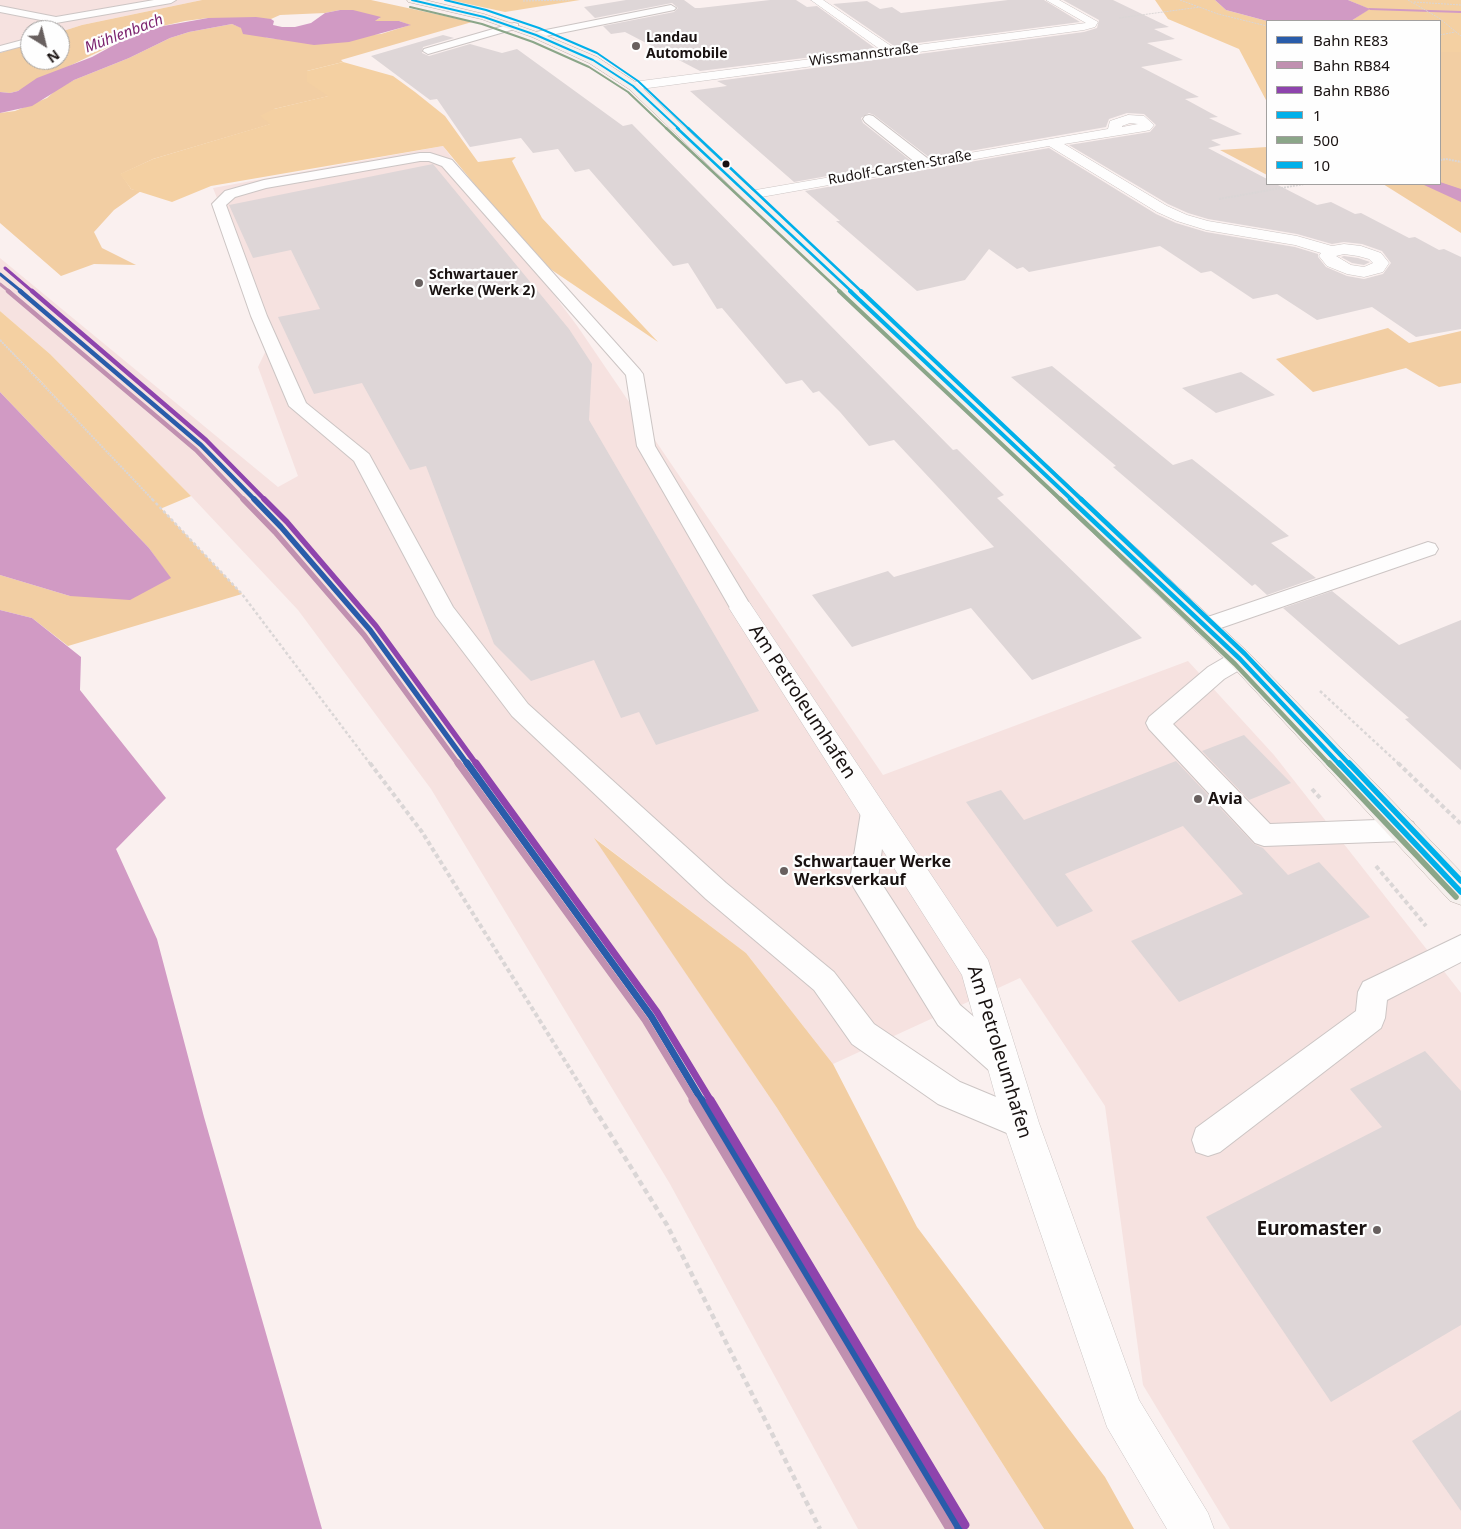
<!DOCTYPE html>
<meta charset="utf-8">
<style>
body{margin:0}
#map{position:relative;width:1461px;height:1529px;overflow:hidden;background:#faf0ef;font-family:"Noto Sans",sans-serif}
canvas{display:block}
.legend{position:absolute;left:1266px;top:20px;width:175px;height:165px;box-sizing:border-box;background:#fefefe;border:1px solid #a2a09f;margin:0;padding:6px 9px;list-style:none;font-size:15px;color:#191211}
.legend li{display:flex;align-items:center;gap:10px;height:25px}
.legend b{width:25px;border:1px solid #a2a09f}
.north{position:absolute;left:20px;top:20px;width:50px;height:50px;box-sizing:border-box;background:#fefefe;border:1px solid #a2a09f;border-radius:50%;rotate:144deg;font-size:14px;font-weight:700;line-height:20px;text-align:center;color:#191211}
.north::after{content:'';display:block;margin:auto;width:18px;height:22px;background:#68605f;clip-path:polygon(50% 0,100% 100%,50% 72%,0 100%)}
</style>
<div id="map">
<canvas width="1461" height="1529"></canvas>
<ul class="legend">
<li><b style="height:6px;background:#295caa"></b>Bahn RE83</li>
<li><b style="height:6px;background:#c090b0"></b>Bahn RB84</li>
<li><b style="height:6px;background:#8e44ad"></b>Bahn RB86</li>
<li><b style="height:6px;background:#00b0ea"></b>1</li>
<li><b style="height:6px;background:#8ba689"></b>500</li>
<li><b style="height:6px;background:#00b0ea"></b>10</li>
</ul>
<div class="north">N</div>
</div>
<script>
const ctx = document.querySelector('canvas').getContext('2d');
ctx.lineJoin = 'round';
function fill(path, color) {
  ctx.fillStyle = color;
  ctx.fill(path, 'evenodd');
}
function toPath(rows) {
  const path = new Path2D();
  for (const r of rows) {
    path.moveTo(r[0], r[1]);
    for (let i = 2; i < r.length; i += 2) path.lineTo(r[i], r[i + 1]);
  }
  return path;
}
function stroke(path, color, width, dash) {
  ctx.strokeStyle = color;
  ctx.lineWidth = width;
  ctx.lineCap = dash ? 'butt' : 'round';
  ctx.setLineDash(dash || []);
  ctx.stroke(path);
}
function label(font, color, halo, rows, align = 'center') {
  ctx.font = font + ' "Noto Sans",sans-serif';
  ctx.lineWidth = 4.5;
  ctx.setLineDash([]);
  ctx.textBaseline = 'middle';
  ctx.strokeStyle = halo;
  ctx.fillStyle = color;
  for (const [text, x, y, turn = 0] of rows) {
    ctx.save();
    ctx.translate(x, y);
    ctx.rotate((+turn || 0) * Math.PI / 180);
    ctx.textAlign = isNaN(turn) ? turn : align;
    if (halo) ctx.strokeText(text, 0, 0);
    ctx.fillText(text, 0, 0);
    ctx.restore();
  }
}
fill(toPath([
 [0,0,202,0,82,25,60,32,60,30,30,30,30,43,0,53],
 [443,146,578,327,883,775,1188,661,1274,755,1461,993,1461,1529,1230,1529,1143,1385,1105,1106,1020,978,833,1064,746,953,596,839,777,1108,1044,1529,858,1529,670,1184,431,789,298,610,191,496,50,354,0,311,0,258,278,487,298,476,258,367,272,338,213,188]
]), '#f6e2e0');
fill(toPath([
 [202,0,371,0,472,22,341,60,343,62,307,71,329,96,274,109,271,124,153,159,121,174,131,189,141,191,114,210,94,232,102,248,136,265,94,264,61,276,0,223,0,113,15,111,47,98,57,89,74,80,129,58,170,38,189,32,232,24,268,38,288,40,381,34,410,25,399,21,374,21,380,18,340,10,325,13,280,15,271,19,208,18,185,21,158,27,125,39,18,91,10,93,0,92,0,53,30,43,30,60,60,60,60,32,82,25],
 [1440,52,1461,52,1461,233,1383,184,1440,184],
 [1267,147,1267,175,1220,150],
 [1388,328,1409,343,1461,331,1461,383,1439,387,1406,368,1313,392,1276,359],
 [0,340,39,379,242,594,68,646,32,618,0,610,0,575,70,596,170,578,149,548,0,392],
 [594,838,746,953,833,1064,917,1227,1105,1477,1134,1529,1044,1529,777,1108]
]), '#f2cea3');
fill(toPath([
 [450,0,580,0,505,12],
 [1155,0,1215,0,1226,10,1267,21,1267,102,1239,49,1168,19],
 [1348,0,1461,0,1461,52,1440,52,1440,21,1351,21,1369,9],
 [343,62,393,76,415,92,445,116,478,162,516,157,512,161,542,218,658,342,537,260,443,146,211,186,172,202,131,189,120,174,153,159,270,124,260,116,274,109,328,96,307,82,307,71],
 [0,311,50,354,191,496,160,509,39,379,0,340]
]), '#f4d0a2');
fill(toPath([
 [1215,0,1348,0,1370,9,1351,21,1267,21,1226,10],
 [340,10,353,10,381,17,375,21,399,21,411,25,349,42,314,45,243,34,241,28,232,24,189,32,170,38,129,58,74,80,32,106,0,113,0,92,10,93,18,91,37,78,92,57,125,39,158,27,208,18,256,17,271,19,274,21,273,25,282,27,295,27,311,23,325,13],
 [1440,182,1461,189,1461,202,1424,185,1440,184],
 [0,392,149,548,171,578,130,600,70,596,0,575],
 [0,610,32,618,81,657,80,690,166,798,116,849,157,939,204,1117,322,1529,0,1529]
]), '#d19ac4');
fill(toPath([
 [1368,8,1461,11,1461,13,1370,10,1368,8]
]), '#d19ac4');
fill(toPath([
 [626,0,684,0,695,8,700,8,770,0,796,0,807,7,817,6,876,49,700,71,625,32,611,34,603,26,674,12,678,8,672,3,595,18,584,7],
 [1008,0,1044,0,1080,22,894,46,833,4,867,1,880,9,892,7,901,13],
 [1063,0,1113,0,1169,27,1154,29,1175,39,1147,43,1183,60,1141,67,1199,97,1185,99,1218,117,1209,118,1242,134,1211,140,1221,145,1208,148,1267,179,1267,184,1276,184,1317,205,1331,202,1355,214,1361,213,1409,238,1415,237,1439,250,1444,249,1461,257,1461,329,1416,337,1372,307,1317,320,1277,294,1253,299,1211,271,1201,273,1160,246,1029,272,1023,267,1017,269,989,249,965,280,917,291,836,221,840,221,805,191,1049,148,1156,214,1176,223,1206,232,1295,247,1318,254,1318,257,1326,267,1347,276,1364,279,1383,274,1391,263,1382,251,1362,244,1344,242,1332,244,1297,234,1208,219,1188,213,1168,204,1069,145,1150,132,1156,125,1144,114,1127,113,1109,119,1106,127,930,158,874,115,869,113,861,118,863,123,911,161,794,182,690,91,727,86,717,81,1084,32,1097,28,1099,20],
 [443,35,454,38,423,47,422,53,429,56,470,44,502,53,517,49,623,126,632,124,953,450,957,449,1004,495,997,498,1142,638,1032,680,971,608,852,647,812,595,888,571,894,577,994,547,894,440,869,446,840,412,819,391,813,393,802,380,786,384,722,308,717,309,688,263,673,266,589,169,575,172,558,149,533,153,521,138,470,147,437,99,430,100,371,56],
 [433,164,569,329,592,364,589,420,759,711,656,745,639,712,621,718,594,660,531,681,494,644,426,466,410,470,362,383,314,394,278,317,320,309,291,250,253,258,229,205],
 [1344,256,1358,258,1370,262,1364,265,1352,263,1341,257],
 [1052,366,1173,465,1192,459,1289,536,1271,543,1316,578,1267,595,1255,584,1252,586,1113,467,1116,466,1011,377],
 [1241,372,1275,395,1216,413,1182,388],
 [1332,591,1399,645,1461,620,1461,770,1405,719,1409,718,1283,608],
 [1244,735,1291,783,1249,800,1202,751],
 [1176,761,1254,844,1263,848,1288,875,1319,862,1370,917,1179,1002,1131,941,1243,894,1183,826,1065,874,1093,911,1057,927,966,802,1001,790,1024,820],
 [1425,1051,1461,1091,1461,1325,1331,1402,1206,1217,1382,1127,1350,1089],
 [1461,1410,1461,1511,1412,1441]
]), '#ded6d7');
const lane = toPath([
 [154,0,176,0,171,3,56,23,0,12,0,6,56,17,154,0],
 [671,5,676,8,674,10,536,38,531,35,536,32,671,5],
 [514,23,518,24,518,28,428,54,423,51,424,49,514,23],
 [30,38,30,44,0,52,0,46,30,38],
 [869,115,873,116,931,161,932,164,931,167,921,167,865,122,863,119,865,116,869,115],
 [420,153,430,153,452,160,640,370,643,374,655,446,752,608,749,613,741,615,733,613,637,446,626,375,442,166,429,161,420,161,266,188,235,197,226,205,267,316,306,403,369,454,453,607,528,704,726,883,834,972,874,1024,960,1082,1032,1112,1037,1123,1032,1134,1021,1139,938,1104,852,1044,814,990,706,899,512,716,436,616,354,461,289,406,251,316,212,204,225,191,264,180,420,153],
 [1428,542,1435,544,1438,549,1435,554,1212,631,1204,634,1196,631,1193,626,1196,621,1428,542],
 [1240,651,1248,653,1251,659,1248,665,1224,679,1173,724,1270,824,1404,819,1413,822,1417,830,1413,838,1404,841,1264,846,1255,843,1149,729,1146,723,1149,717,1208,667,1232,653,1240,651],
 [874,802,883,805,887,812,878,878,960,1005,1014,1051,1019,1062,1014,1073,1003,1077,992,1073,938,1025,854,888,850,880,861,812,865,805,874,802],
 [1461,935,1461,962,1387,1000,1385,1018,1381,1028,1220,1152,1208,1156,1196,1152,1192,1140,1196,1128,1356,1011,1358,992,1363,982,1461,935]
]);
const street = toPath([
 [811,0,823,0,894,48,1086,23,1046,0,1059,0,1098,22,1095,27,1084,30,633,90,627,86,633,82,881,50,811,0],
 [1128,115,1144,116,1154,125,1150,130,1145,131,1064,144,1167,206,1187,215,1208,221,1297,236,1332,246,1344,244,1361,246,1381,253,1389,263,1383,272,1364,277,1347,274,1327,266,1319,256,1321,253,1295,245,1206,230,1177,221,1157,212,1049,146,750,199,745,198,743,195,745,192,750,191,1108,129,1110,121,1128,115],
 [1130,123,1138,124,1122,127,1122,126,1130,123],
 [1344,254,1358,256,1369,259,1373,263,1364,267,1351,265,1336,256,1344,254],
 [741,600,749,602,988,960,1039,1123,1139,1400,1208,1513,1214,1529,1167,1529,1107,1427,1003,1123,962,975,729,608,733,602,741,600]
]);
const primary = toPath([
 [407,0,425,0,484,14,540,33,597,57,637,83,1249,653,1461,872,1461,905,1450,901,1231,665,629,89,589,63,532,37,481,19,408,2,407,0]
]);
stroke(lane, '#ccc5c4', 2);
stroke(street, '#ccc5c4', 1);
stroke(primary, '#c0b2ae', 1);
stroke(toPath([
 [1180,0,1218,14,1267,26],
 [1408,0,1439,18,1461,36],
 [523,1,569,0],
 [1414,2,1461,5],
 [1119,18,1200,7],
 [1440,35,1455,32]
]), '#dad6d6', 1, [2, 1]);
stroke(toPath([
 [1440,160,1446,159,1461,162],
 [1219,199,1304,184],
 [0,340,153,500]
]), '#dad6d6', 2, [2, 1]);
stroke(toPath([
 [152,499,242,594,371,765],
 [1320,691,1400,765]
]), '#dad6d6', 2.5, [3, 2.5]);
stroke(toPath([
 [370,763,422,832,590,1101],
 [1398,763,1461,824],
 [1312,789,1321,799],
 [1376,866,1426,926]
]), '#dad6d6', 4, [4.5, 3]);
stroke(toPath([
 [589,1100,667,1225,820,1529]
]), '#dad6d6', 4.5, [5.5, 4]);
fill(lane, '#fefdfd');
fill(street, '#fefdfd');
fill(primary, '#f5efec');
stroke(toPath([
 [412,0,484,17,536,35,593,60,633,86,679,129]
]), '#00b0ea', 2);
stroke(toPath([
 [677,128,852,292]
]), '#00b0ea', 2.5);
stroke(toPath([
 [850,291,1072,500]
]), '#00b0ea', 4);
stroke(toPath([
 [1070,499,1240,659,1340,765]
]), '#00b0ea', 4.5);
stroke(toPath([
 [1339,763,1461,892]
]), '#00b0ea', 5.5);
stroke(toPath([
 [410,7,482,24,533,42,589,67,628,92,667,129]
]), '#8ba689', 2);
stroke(toPath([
 [666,128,841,292]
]), '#8ba689', 2.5);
stroke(toPath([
 [839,291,1061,500]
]), '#8ba689', 4);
stroke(toPath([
 [1060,499,1235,664,1330,765]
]), '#8ba689', 4.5);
stroke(toPath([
 [1329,763,1456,897]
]), '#8ba689', 5.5);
stroke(toPath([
 [445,0,486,10,539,28,597,53,638,81,689,129]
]), '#00b0ea', 2);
stroke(toPath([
 [688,128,862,292]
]), '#00b0ea', 2.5);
stroke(toPath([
 [861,291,1082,500]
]), '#00b0ea', 4);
stroke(toPath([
 [1081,499,1245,654,1350,765]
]), '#00b0ea', 4.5);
stroke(toPath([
 [1349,763,1461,881]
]), '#00b0ea', 5.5);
stroke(toPath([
 [0,274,22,292]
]), '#295caa', 3);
stroke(toPath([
 [20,291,201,445,255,500]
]), '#295caa', 4.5);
stroke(toPath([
 [254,499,281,527,370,630,468,765]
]), '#295caa', 5.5);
stroke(toPath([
 [467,763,651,1016,702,1101]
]), '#295caa', 7);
stroke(toPath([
 [701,1100,959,1529]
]), '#295caa', 9);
stroke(toPath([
 [0,284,10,292]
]), '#c090b0', 3);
stroke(toPath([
 [8,291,196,450,244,500]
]), '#c090b0', 4.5);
stroke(toPath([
 [243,499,275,532,364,635,459,765]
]), '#c090b0', 5.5);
stroke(toPath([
 [458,763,645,1020,694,1101]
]), '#c090b0', 7);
stroke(toPath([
 [693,1100,950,1529]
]), '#c090b0', 9);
stroke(toPath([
 [5,268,33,292]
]), '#8e44ad', 3);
stroke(toPath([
 [32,291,206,440,265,500]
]), '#8e44ad', 4.5);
stroke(toPath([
 [264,499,287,522,376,626,477,765]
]), '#8e44ad', 5.5);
stroke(toPath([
 [476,763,657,1012,711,1101]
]), '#8e44ad', 7);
stroke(toPath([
 [710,1100,965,1525]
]), '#8e44ad', 9);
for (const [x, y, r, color] of [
 [636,46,5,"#68605f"],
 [726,164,4.5,"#191211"],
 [419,283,5,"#68605f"],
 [1198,799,5,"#68605f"],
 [784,871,5,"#68605f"],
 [1377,1230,5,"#68605f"]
]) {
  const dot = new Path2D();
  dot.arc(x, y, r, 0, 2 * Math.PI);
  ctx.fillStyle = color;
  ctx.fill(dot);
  stroke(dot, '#fefefe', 2);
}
label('bold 14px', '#191211', '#fefefe', [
 ["Landau",646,38],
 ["Automobile",646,54],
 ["Schwartauer",429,275],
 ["Werke (Werk 2)",429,291]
], 'left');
label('14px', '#191211', '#fefefe', [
 ["Wissmannstraße",864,55,-7],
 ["Rudolf-Carsten-Straße",900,168,-10]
]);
label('italic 15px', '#7c236f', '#fefefe', [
 ["Mühlenbach",124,34,-21]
]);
label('bold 16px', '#191211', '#fefefe', [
 ["Avia",1208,799],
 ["Schwartauer Werke",794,862],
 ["Werksverkauf",794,880]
], 'left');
label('19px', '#191211', '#fefefe', [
 ["Am Petroleumhafen",802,702,57],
 ["Am Petroleumhafen",999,1052,73]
]);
label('bold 19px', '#191211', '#fefefe', [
 ["Euromaster",1367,1230]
], 'right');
</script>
